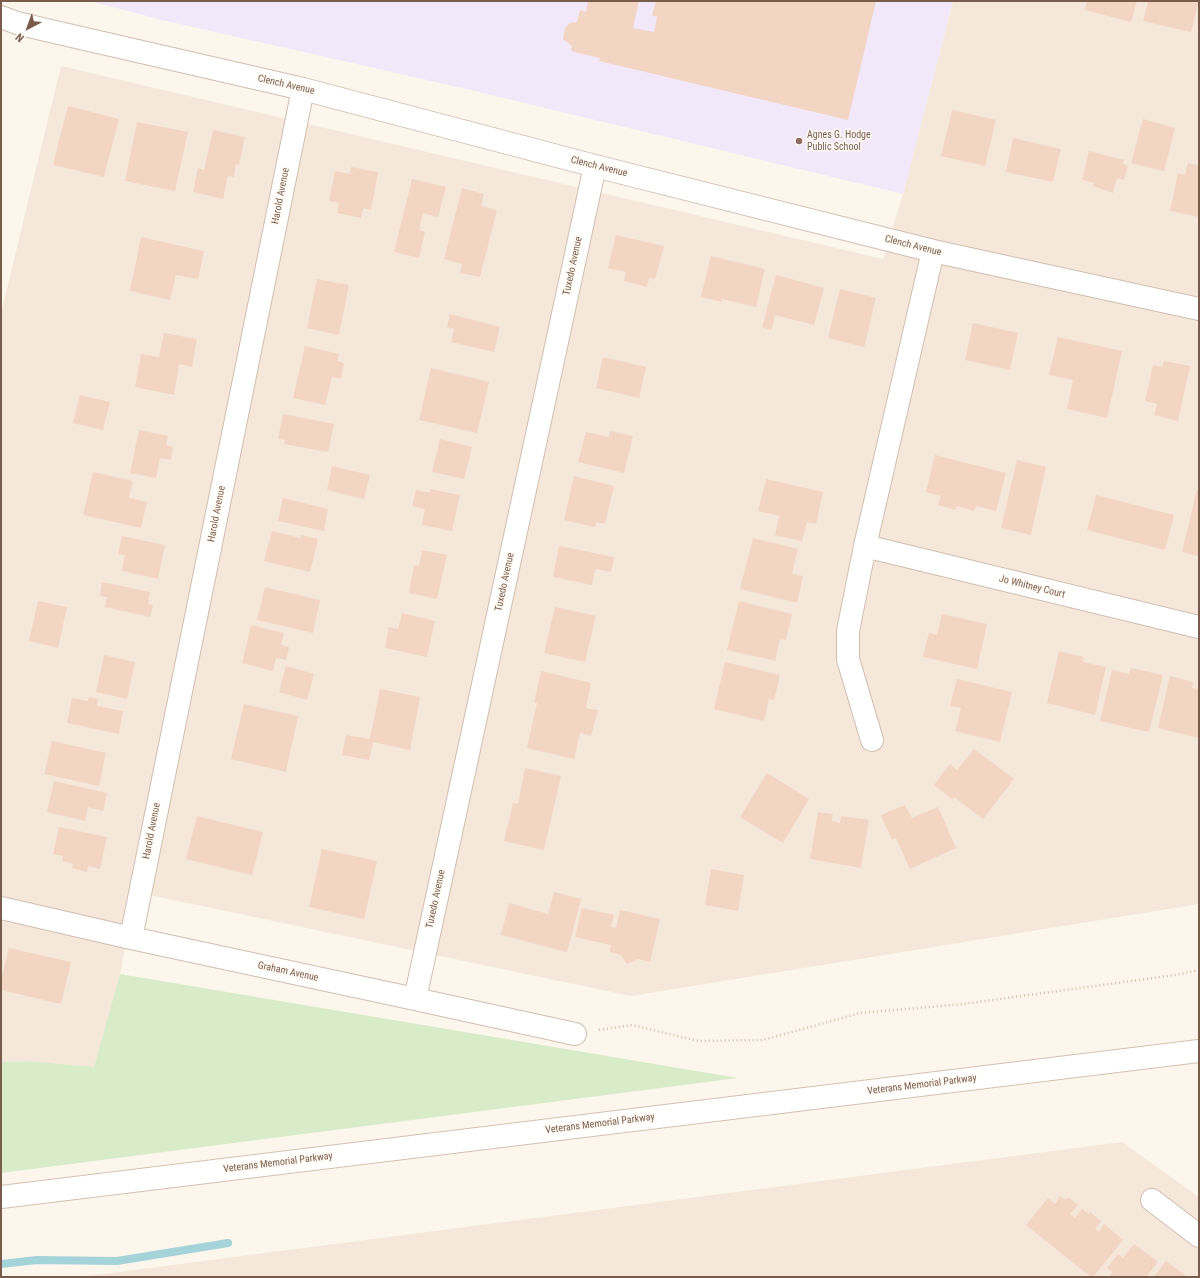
<!DOCTYPE html>
<style>
body{margin:0}
#map{position:relative;width:1200px;height:1278px;overflow:hidden;background:#fdf6ec;font-family:"Roboto Condensed",sans-serif}
canvas{display:block}
.frame{position:absolute;inset:0;border:2px solid #7a5c4d;pointer-events:none}
.north{position:absolute;left:8px;top:8px;width:40px;height:40px;-webkit-text-stroke:3px #fffaf3;paint-order:stroke;rotate:221deg;font-size:11px;font-weight:700;line-height:16px;text-align:center;color:#7a5c4d}
.north::after{content:'';display:block;margin:auto;width:14px;height:18px;background:#7a5c4d;clip-path:polygon(50% 0,100% 100%,50% 72%,0 100%)}
</style>
<div id="map">
<canvas width="1200" height="1278"></canvas>
<div class="frame"></div>
<div class="north">N</div>
</div>
<script>
const ctx = document.querySelector('canvas').getContext('2d');
ctx.lineJoin = 'round';
function fill(path, color) {
  ctx.fillStyle = color;
  ctx.fill(path, 'evenodd');
}
function toPath(rows) {
  const path = new Path2D();
  for (const r of rows) {
    path.moveTo(r[0], r[1]);
    for (let i = 2; i < r.length; i += 2) path.lineTo(r[i], r[i + 1]);
  }
  return path;
}
function stroke(path, color, width, dash) {
  ctx.strokeStyle = color;
  ctx.lineWidth = width;
  ctx.lineCap = dash ? 'butt' : 'round';
  ctx.setLineDash(dash || []);
  ctx.stroke(path);
}
function label(font, color, halo, rows, align = 'center') {
  ctx.font = font + ' "Roboto Condensed",sans-serif';
  ctx.lineWidth = 3;
  ctx.setLineDash([]);
  ctx.textBaseline = 'middle';
  ctx.strokeStyle = halo;
  ctx.fillStyle = color;
  for (const [text, x, y, turn = 0] of rows) {
    ctx.save();
    ctx.translate(x, y);
    ctx.rotate((+turn || 0) * Math.PI / 180);
    ctx.textAlign = isNaN(turn) ? turn : align;
    if (halo) ctx.strokeText(text, 0, 0);
    ctx.fillText(text, 0, 0);
    ctx.restore();
  }
}
fill(toPath([
 [953,1,1199,1,1199,904,631,996,135,892,120,974,94,1068,28,1061,1,1062,1,313,61,66,883,259,903,194],
 [1122,1142,1199,1197,1199,1277,80,1277]
]), '#f5e8da');
fill(toPath([
 [90,1,953,1,903,194,458,87,162,20]
]), '#f3e8fa');
fill(toPath([
 [120,974,738,1078,1,1173,1,1062,28,1061,94,1067]
]), '#d8ecc9');
stroke(toPath([
 [1,1264,37,1260,117,1261,228,1243]
]), '#a5d3da', 8);
fill(toPath([
 [588,1,639,1,633,28,654,32,657,17,652,15,656,1,876,1,848,120,599,61,600,58,571,51,572,46,563,39,565,28,570,23,577,22,580,10,586,12],
 [1087,1,1137,1,1131,22,1085,10],
 [1148,1,1199,1,1191,32,1143,21],
 [68,106,119,119,104,177,53,165],
 [952,110,996,120,985,166,941,156],
 [1143,119,1175,128,1164,171,1131,163],
 [137,122,188,132,175,191,125,181],
 [213,130,245,137,239,165,236,164,234,177,228,176,223,199,193,192,198,168,204,170],
 [1013,138,1061,149,1053,182,1006,172],
 [1089,151,1124,160,1123,164,1128,166,1124,180,1117,178,1113,193,1093,186,1094,183,1082,180],
 [1188,163,1199,166,1199,217,1170,211,1178,173,1185,175],
 [351,167,378,172,371,210,363,208,361,218,337,213,339,203,329,201,335,171,350,174],
 [412,179,446,187,438,217,423,213,419,230,425,232,419,258,394,252],
 [462,188,484,194,481,206,497,210,480,277,460,273,462,264,444,259],
 [616,235,664,246,655,279,649,278,647,287,624,281,626,272,608,268],
 [141,237,204,251,198,279,176,275,170,300,130,291],
 [711,256,765,269,756,307,722,299,722,302,701,297],
 [776,275,824,288,814,325,775,315,771,330,762,327],
 [317,279,349,285,339,335,307,328],
 [840,289,876,298,864,347,828,338],
 [450,314,500,327,494,352,451,342,454,329,447,327],
 [973,323,1018,333,1010,370,965,360],
 [164,333,197,339,192,367,179,364,174,395,135,387,141,354,159,357],
 [1058,337,1122,351,1107,418,1067,409,1073,380,1049,375],
 [305,346,339,354,337,361,344,363,341,379,332,377,325,405,293,398],
 [603,357,646,367,639,398,596,388],
 [1164,361,1190,366,1178,421,1154,415,1157,404,1145,401,1153,365,1162,367],
 [431,368,489,382,477,433,419,420],
 [80,395,110,402,103,430,73,423],
 [283,414,334,424,328,452,284,444,285,440,278,439],
 [139,430,168,436,166,445,173,447,171,460,160,458,156,478,130,473],
 [610,431,633,436,624,473,578,462,586,432,609,437],
 [440,439,472,447,464,479,432,472],
 [935,455,1006,473,996,511,976,506,974,511,957,506,956,510,938,505,941,496,926,492],
 [1017,460,1046,467,1031,535,1001,528],
 [332,466,370,475,364,499,327,490],
 [93,472,133,481,129,498,147,502,141,528,83,515],
 [574,476,614,486,605,524,596,522,595,527,564,520],
 [766,479,823,492,816,524,807,522,802,541,775,535,779,516,758,511],
 [430,489,460,495,452,531,422,525,425,509,412,506,416,490,430,493],
 [1197,489,1199,489,1199,556,1182,552],
 [1096,495,1174,515,1165,550,1087,530],
 [283,498,328,509,324,531,278,521],
 [272,531,300,538,301,535,318,539,310,572,264,561],
 [122,536,165,545,158,579,122,571,125,555,118,554],
 [753,538,798,549,792,574,803,576,797,603,740,589],
 [559,546,614,557,611,572,595,569,592,585,553,577],
 [422,550,447,555,437,599,409,593,414,565,419,566],
 [102,582,150,592,148,604,153,605,150,617,105,607,107,597,100,596],
 [265,587,320,600,313,633,257,620],
 [38,601,67,607,58,648,29,641],
 [739,601,792,614,786,640,780,639,775,661,727,650],
 [555,607,596,616,585,662,544,653],
 [402,613,435,621,427,657,385,648,389,627,398,629],
 [942,614,987,624,977,669,923,657,929,633,937,635],
 [251,625,284,633,281,645,289,647,286,660,276,658,273,671,242,663],
 [1059,651,1084,657,1083,662,1106,667,1095,715,1047,703],
 [104,655,135,662,127,699,96,692],
 [725,662,780,675,774,700,769,699,764,721,714,709],
 [286,666,314,674,307,700,279,692],
 [1131,668,1163,675,1149,732,1100,721,1112,670,1129,674],
 [541,671,591,683,586,708,598,710,591,736,580,733,574,759,527,748,537,703,534,702],
 [1170,676,1193,682,1192,688,1199,689,1199,738,1158,728],
 [957,679,1012,692,1000,742,955,731,961,708,950,706],
 [380,689,420,697,410,750,373,742,369,760,342,755,346,735,370,739],
 [89,697,98,699,97,706,123,711,119,734,67,723,72,698,88,701],
 [244,704,298,716,286,772,231,759],
 [52,741,106,753,99,786,44,774],
 [974,749,1014,779,983,819,954,797,952,799,934,785,950,764,957,770],
 [525,768,561,776,544,850,504,841,513,803,518,804],
 [767,773,809,799,783,843,740,817],
 [54,781,107,793,103,811,88,807,85,821,47,812],
 [905,805,912,818,938,807,956,848,910,869,896,838,892,840,881,815],
 [818,812,833,814,832,821,840,823,841,816,869,820,861,868,810,859],
 [197,816,263,832,252,875,186,859],
 [59,827,107,837,100,869,88,866,87,872,72,868,73,864,62,861,63,856,53,854],
 [322,849,377,861,364,919,309,907],
 [711,869,744,875,738,911,705,905],
 [554,892,581,899,567,952,501,935,509,903,548,914],
 [582,908,614,915,611,927,616,928,620,910,660,919,650,962,638,959,627,964,621,955,610,952,611,945,575,937],
 [9,948,71,962,61,1004,1,990,1,980],
 [1060,1196,1066,1200,1068,1197,1078,1205,1070,1214,1075,1218,1082,1209,1089,1214,1090,1212,1101,1221,1095,1229,1099,1232,1104,1224,1123,1240,1093,1277,1091,1277,1026,1225,1048,1198,1055,1204],
 [1134,1244,1158,1262,1146,1277,1109,1277,1112,1272,1107,1268,1118,1254,1123,1258],
 [1166,1261,1188,1277,1154,1277]
]), '#f3d5c3');
const street = toPath([
 [1,17,17,23,46,30,303,89,595,166,933,251,1199,309],
 [865,546,1199,627],
 [872,740,848,659,848,631,865,546,933,251],
 [1,908,131,938,415,999,575,1034],
 [131,938,303,89],
 [415,999,595,166],
 [1152,1200,1199,1236]
]);
const secondary = toPath([
 [1,1197,1199,1051]
]);
stroke(street, '#d1beb0', 24);
stroke(secondary, '#d6c0b0', 24);
stroke(toPath([
 [599,1030,632,1025,698,1041,763,1040,860,1013,963,1004,1175,975,1199,970]
]), '#d9b8a5', 2.5, [1, 3]);
stroke(street, '#fff', 22);
stroke(secondary, '#fff', 22);
for (const [x, y, r, color] of [
 [799,141,4,"#8d6e63"]
]) {
  const dot = new Path2D();
  dot.arc(x, y, r, 0, 2 * Math.PI);
  ctx.fillStyle = color;
  ctx.fill(dot);
  stroke(dot, '#fffaf3', 1.5);
}
label('10px', '#7a5c4d', '#fffaf3', [
 ["Clench Avenue",286,85,13],
 ["Clench Avenue",599,167,14],
 ["Harold Avenue",281,196,-79],
 ["Clench Avenue",913,246,14],
 ["Tuxedo Avenue",573,266,-78],
 ["Harold Avenue",217,514,-79],
 ["Tuxedo Avenue",505,582,-78],
 ["Jo Whitney Court",1032,587,14],
 ["Harold Avenue",152,831,-79],
 ["Tuxedo Avenue",436,899,-78],
 ["Graham Avenue",288,972,12],
 ["Veterans Memorial Parkway",922,1085,-7],
 ["Veterans Memorial Parkway",600,1124,-7],
 ["Veterans Memorial Parkway",278,1163,-7]
]);
label('10px', '#785e54', '#fffaf3', [
 ["Agnes G. Hodge",807,135],
 ["Public School",807,147]
], 'left');
</script>
